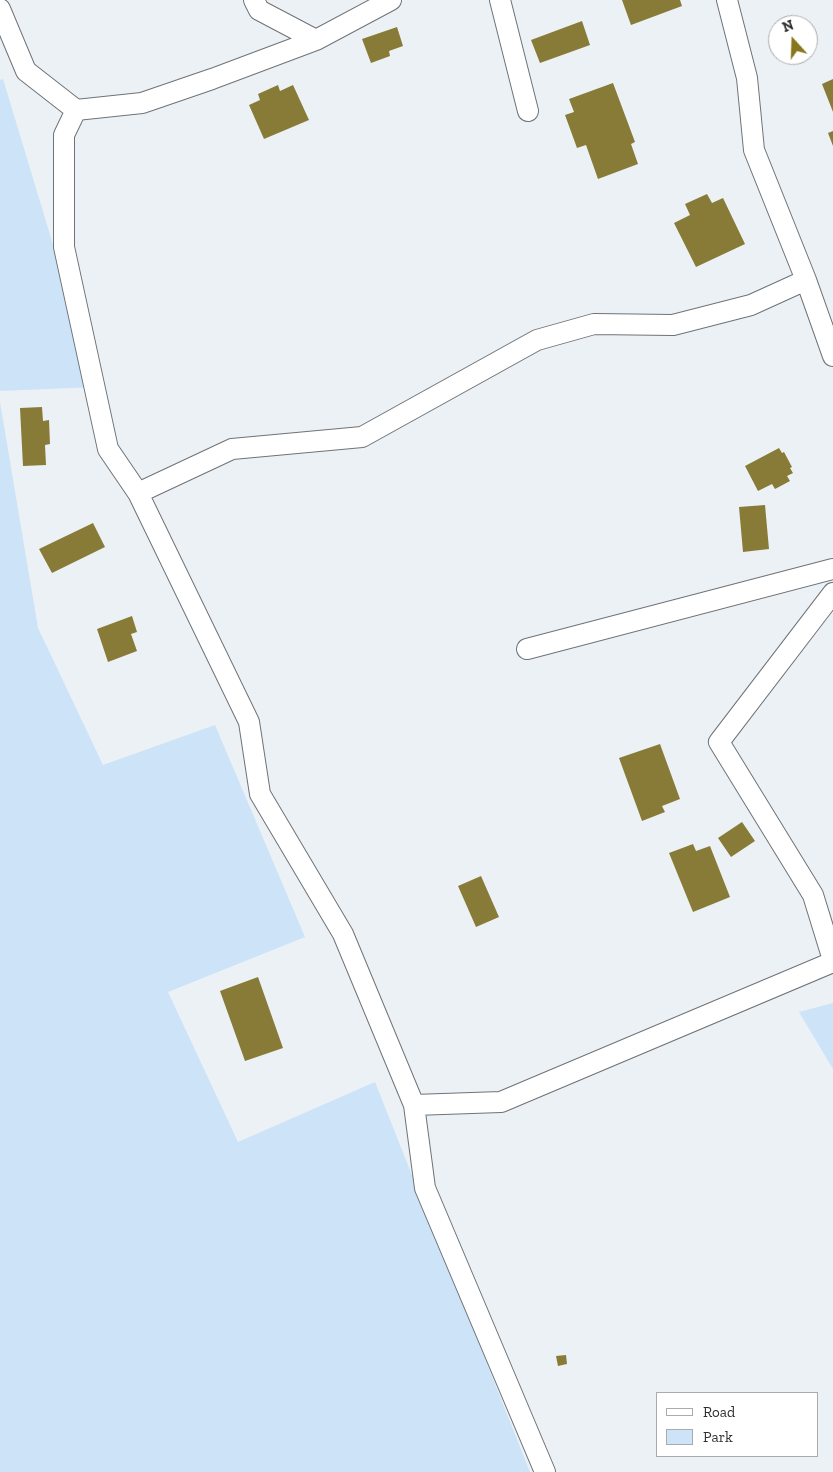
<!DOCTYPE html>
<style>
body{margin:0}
#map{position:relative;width:833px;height:1472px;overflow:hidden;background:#ecf1f5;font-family:"Zilla Slab",serif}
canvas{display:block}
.legend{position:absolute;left:656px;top:1392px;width:162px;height:65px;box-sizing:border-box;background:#fff;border:1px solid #ababac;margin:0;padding:6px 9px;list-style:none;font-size:15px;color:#2d2e30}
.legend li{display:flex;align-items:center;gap:10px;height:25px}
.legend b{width:25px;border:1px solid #ababac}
.north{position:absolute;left:768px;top:15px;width:50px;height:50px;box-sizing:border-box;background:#fff;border:1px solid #ababac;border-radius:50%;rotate:340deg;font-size:14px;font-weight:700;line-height:20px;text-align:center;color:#2d2e30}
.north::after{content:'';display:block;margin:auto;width:18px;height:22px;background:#87761a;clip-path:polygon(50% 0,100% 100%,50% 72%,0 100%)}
</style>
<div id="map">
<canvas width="833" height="1472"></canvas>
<ul class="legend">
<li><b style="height:6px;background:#fff"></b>Road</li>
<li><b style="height:14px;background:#cce3f8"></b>Park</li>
</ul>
<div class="north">N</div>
</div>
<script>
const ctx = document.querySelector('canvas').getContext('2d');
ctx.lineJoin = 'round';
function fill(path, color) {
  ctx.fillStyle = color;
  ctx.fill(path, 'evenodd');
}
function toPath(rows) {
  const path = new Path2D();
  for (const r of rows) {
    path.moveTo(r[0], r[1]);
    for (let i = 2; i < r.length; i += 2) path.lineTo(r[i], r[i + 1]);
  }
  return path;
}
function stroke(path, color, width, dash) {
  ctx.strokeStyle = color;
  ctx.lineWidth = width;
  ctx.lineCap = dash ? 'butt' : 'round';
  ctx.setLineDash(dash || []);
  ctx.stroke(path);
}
fill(toPath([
 [3,79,96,387,0,391,0,80],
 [0,402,38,628,103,765,215,725,305,937,168,992,238,1142,375,1082,530,1472,0,1472],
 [833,1003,833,1069,799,1012]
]), '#cce3f8');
fill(toPath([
 [622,0,680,0,682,6,631,25],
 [582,21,590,45,540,63,531,40],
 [397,27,403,46,389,51,390,56,371,63,362,39],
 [833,79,833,112,822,84],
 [613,83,635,142,631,144,638,164,598,179,586,145,577,148,565,115,574,112,569,99],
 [278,85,280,91,293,85,309,120,264,139,249,105,260,100,258,94],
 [833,131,833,146,828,133],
 [707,194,712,203,723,198,745,244,696,267,674,223,690,215,685,204],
 [42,407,43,421,49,420,50,444,45,445,46,465,23,466,20,408],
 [779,448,782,453,784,452,792,467,790,468,793,473,787,476,790,481,775,489,772,484,758,491,745,466],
 [765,505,769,549,743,552,739,507],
 [93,523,105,547,52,573,39,549],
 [132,616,137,632,131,634,137,651,108,662,97,629],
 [660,744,680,799,662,806,665,812,642,821,619,758],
 [742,822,755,841,731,857,718,838],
 [693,844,696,851,710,846,730,897,693,912,669,853],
 [481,876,499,917,476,927,458,886],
 [258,977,283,1048,245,1061,220,991],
 [566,1355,567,1364,558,1366,556,1356]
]), '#887b37');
const street = toPath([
 [254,0,259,10,316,40],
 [500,0,528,111],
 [727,0,747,78,754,150,806,280,833,356],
 [0,9,26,71,76,110,64,135,64,247,108,449,138,493,249,722,260,794,343,934,414,1105],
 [76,110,142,103,212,79,316,40,391,0],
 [138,493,232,449,362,437,537,340,594,324,673,325,751,305,806,280],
 [833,593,719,742,813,895,833,960],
 [527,649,833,569],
 [545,1472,425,1188,414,1105,501,1102,833,962]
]);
stroke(street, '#6f7377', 22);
stroke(street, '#fff', 20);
</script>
